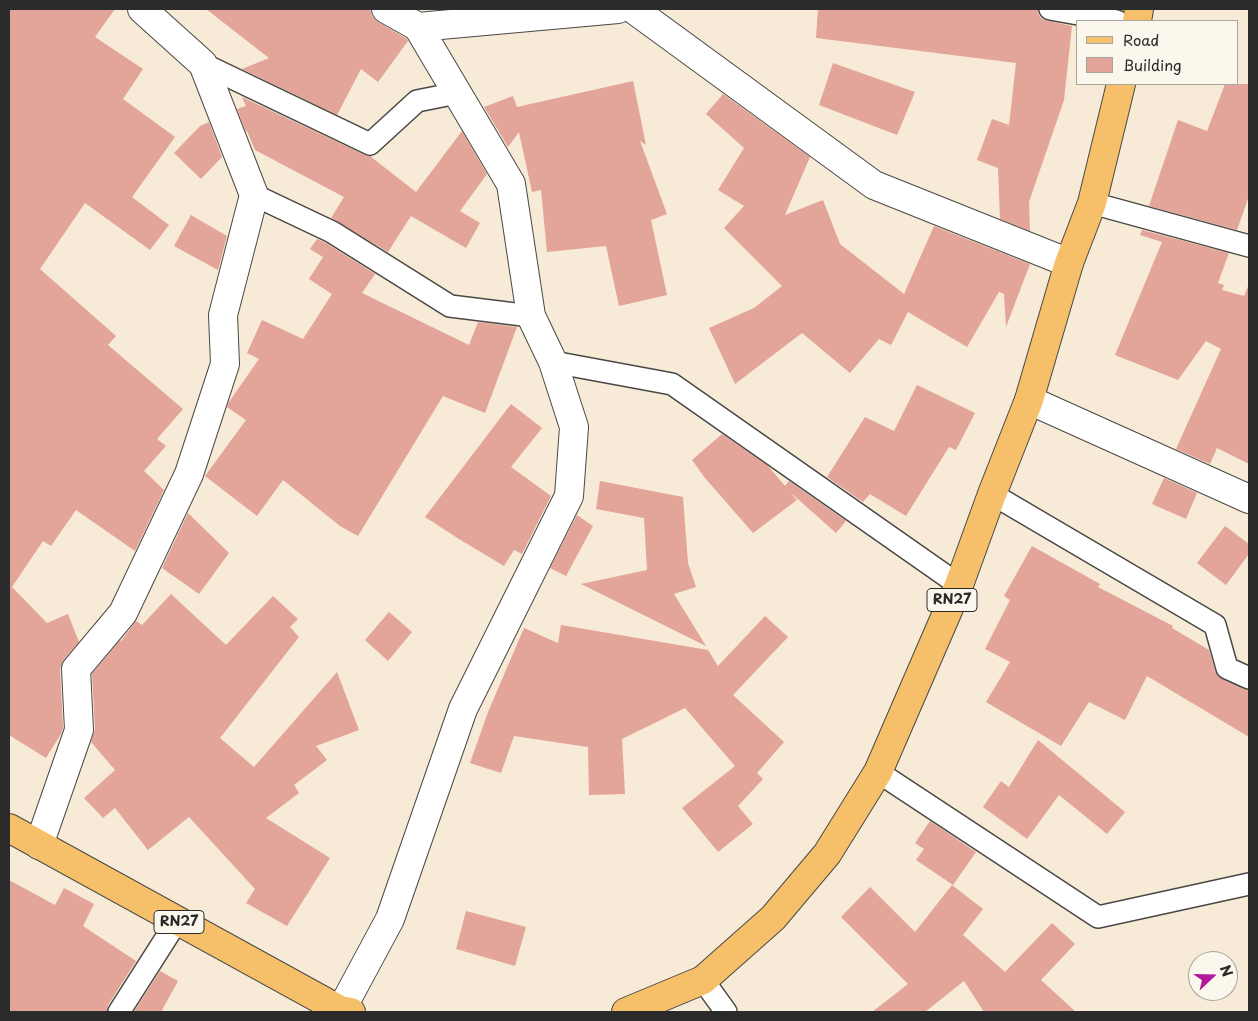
<!DOCTYPE html>
<style>
body{margin:0}
#map{position:relative;width:1258px;height:1021px;overflow:hidden;background:#f7ead6;font-family:"Playpen Sans",sans-serif}
canvas{display:block}
.frame{position:absolute;inset:0;border:10px solid #2b2b2b;pointer-events:none}
.legend{position:absolute;left:1076px;top:20px;width:162px;height:65px;box-sizing:border-box;background:#fbf7ec;border:1px solid #a8a59f;margin:0;padding:6px 9px;list-style:none;font-size:15px;color:#2b2b2b}
.legend li{display:flex;align-items:center;gap:10px;height:25px}
.legend b{width:25px;border:1px solid #a8a59f}
.north{position:absolute;left:1188px;top:951px;width:50px;height:50px;box-sizing:border-box;background:#fbf7ec;border:1px solid #a8a59f;border-radius:50%;rotate:69deg;font-size:14px;font-weight:700;line-height:20px;text-align:center;color:#2b2b2b}
.north::after{content:'';display:block;margin:auto;width:18px;height:22px;background:#b5179e;clip-path:polygon(50% 0,100% 100%,50% 72%,0 100%)}
</style>
<div id="map">
<canvas width="1258" height="1021"></canvas>
<div class="frame"></div>
<ul class="legend">
<li><b style="height:6px;background:#f6c06b"></b>Road</li>
<li><b style="height:14px;background:#e3a499"></b>Building</li>
</ul>
<div class="north">N</div>
</div>
<script>
const ctx = document.querySelector('canvas').getContext('2d');
ctx.lineJoin = 'round';
function fill(path, color) {
  ctx.fillStyle = color;
  ctx.fill(path, 'evenodd');
}
function toPath(rows) {
  const path = new Path2D();
  for (const r of rows) {
    path.moveTo(r[0], r[1]);
    for (let i = 2; i < r.length; i += 2) path.lineTo(r[i], r[i + 1]);
  }
  return path;
}
function stroke(path, color, width, dash) {
  ctx.strokeStyle = color;
  ctx.lineWidth = width;
  ctx.lineCap = dash ? 'butt' : 'round';
  ctx.setLineDash(dash || []);
  ctx.stroke(path);
}
function label(font, color, halo, rows, align = 'center') {
  ctx.font = font + ' "Playpen Sans",sans-serif';
  ctx.lineWidth = 4;
  ctx.setLineDash([]);
  ctx.textBaseline = 'middle';
  ctx.strokeStyle = halo;
  ctx.fillStyle = color;
  for (const [text, x, y, turn = 0] of rows) {
    ctx.save();
    ctx.translate(x, y);
    ctx.rotate((+turn || 0) * Math.PI / 180);
    ctx.textAlign = isNaN(turn) ? turn : align;
    if (halo) ctx.strokeText(text, 0, 0);
    ctx.fillText(text, 0, 0);
    ctx.restore();
  }
}
fill(toPath([
 [9,9,115,9,95,37,143,69,123,99,175,137,132,197,169,225,150,250,85,203,40,269,116,336,108,345,183,409,157,439,166,446,144,471,164,490,135,551,76,510,51,546,43,541,12,587,47,623,68,614,79,642,64,659,60,669,63,728,61,734,46,758,9,735],
 [206,9,370,9,372,17,378,22,407,39,408,41,378,82,361,69,337,115,242,69,269,58],
 [818,9,1038,9,1038,14,1042,19,1048,21,1072,26,1064,100,1029,202,1030,231,1000,219,998,168,977,160,992,119,1009,125,1016,63,816,38],
 [833,63,915,92,897,135,819,105],
 [633,81,646,145,640,141,667,214,651,220,667,295,619,306,606,246,547,252,541,190,532,192,519,132,508,147,484,107,513,96,517,107],
 [1225,84,1249,84,1249,196,1237,230,1149,206,1178,120,1207,131],
 [723,94,810,157,785,215,823,200,840,244,904,294,934,226,1030,264,1006,327,1004,294,999,292,967,347,908,312,891,345,879,339,850,373,802,333,735,384,709,328,754,308,782,286,724,228,744,206,718,190,744,148,706,114],
 [242,97,365,155,370,156,416,192,462,131,487,174,460,211,480,223,466,248,411,216,388,252,331,218,344,197,255,150,247,131,246,132,237,109,246,106],
 [209,122,222,157,201,179,174,153,200,126],
 [191,215,227,236,218,270,174,246],
 [1142,230,1229,253,1218,283,1224,285,1222,290,1244,296,1249,284,1249,464,1217,448,1210,464,1176,449,1221,349,1206,341,1178,380,1115,355,1162,242,1140,235],
 [317,239,326,243,375,274,362,293,469,345,478,322,517,327,485,413,443,396,358,536,340,526,283,480,257,516,205,476,246,420,227,407,229,402,259,359,247,353,262,320,303,339,332,294,309,279,323,257,310,249],
 [917,385,975,413,956,450,949,447,906,516,870,494,863,502,827,477,865,417,894,431],
 [511,404,542,428,511,467,551,496,522,554,514,550,504,566,459,539,425,517],
 [722,434,768,466,785,486,789,481,846,521,836,533,790,492,797,500,753,533,705,478,692,460],
 [1164,478,1197,493,1186,519,1152,504],
 [600,481,683,497,688,563,696,587,674,594,706,646,581,584,647,570,644,518,596,509],
 [188,513,229,553,199,594,162,568],
 [577,515,593,526,566,576,550,568],
 [1225,526,1249,544,1249,554,1226,585,1197,563],
 [1032,546,1100,584,1098,587,1173,626,1172,628,1209,650,1215,671,1218,676,1244,689,1249,690,1249,737,1147,676,1125,720,1089,702,1061,746,986,702,1010,662,985,649,1010,600,1004,596],
 [171,594,226,645,273,596,298,619,290,627,299,637,220,738,254,767,337,672,359,730,316,746,327,760,294,785,299,793,266,818,330,858,287,926,246,903,255,889,189,817,148,850,115,808,103,818,84,798,115,770,91,742,95,729,92,674,120,640,121,641,136,621,142,625],
 [389,612,412,632,388,661,365,640],
 [765,616,788,637,733,695,784,742,757,773,763,779,738,806,753,824,718,852,682,808,735,766,685,708,622,739,625,794,589,795,588,747,514,736,501,773,470,763,488,712,524,628,558,643,561,625,708,650,718,666],
 [1038,740,1125,812,1107,834,1059,795,1027,839,983,807,1001,781,1009,787],
 [930,821,976,852,953,885,916,860,924,849,915,843],
 [9,880,55,905,64,888,94,904,83,926,136,961,108,1005,107,1012,9,1012],
 [952,885,983,909,963,935,1005,972,1052,923,1075,944,1041,980,1076,1012,984,1012,964,981,925,1012,872,1012,908,984,841,917,870,887,915,932],
 [466,911,526,927,515,966,456,949],
 [160,971,178,981,161,1012,134,1012]
]), '#e3a499');
const lane = toPath([
 [1050,9,1117,21],
 [203,64,370,144,417,101,457,93],
 [254,195,332,232,450,306,531,316],
 [1092,203,1249,246],
 [553,362,672,384,959,585],
 [992,494,1215,625,1227,668,1249,678],
 [878,772,1098,917,1249,884],
 [703,980,726,1012],
 [119,1012,177,921]
]);
const street = toPath([
 [633,9,874,185,1069,263],
 [418,27,618,9],
 [1029,400,1249,499],
 [39,845,79,730,76,669,123,613,189,474,225,364,223,315,254,195,203,64,142,9],
 [340,1012,390,919,463,709,569,496,574,427,553,362,531,316,511,184,418,27,386,9]
]);
const primary = toPath([
 [1137,21,1139,9],
 [9,828,340,1010,351,1012],
 [626,1012,703,980,773,918,827,854,878,772,959,585,992,494,1029,400,1069,263,1092,203,1121,84]
]);
stroke(lane, '#4a4845', 24);
stroke(street, '#4a4845', 30);
stroke(primary, '#4a4845', 30);
stroke(lane, '#fff', 21);
stroke(street, '#fff', 28);
stroke(primary, '#f6c06b', 28);
for (const [x, y, w] of [
 [952,600,50],
 [179,922,50]
]) {
  const box = new Path2D();
  box.roundRect(x - w / 2, y - 11.5, w, 23, 4);
  ctx.fillStyle = '#fbf7ec';
  ctx.fill(box);
  stroke(box, '#2b2b2b', 1);
}
label('bold 14px', '#2b2b2b', null, [
 ["RN27",952,600],
 ["RN27",179,922]
]);
</script>
